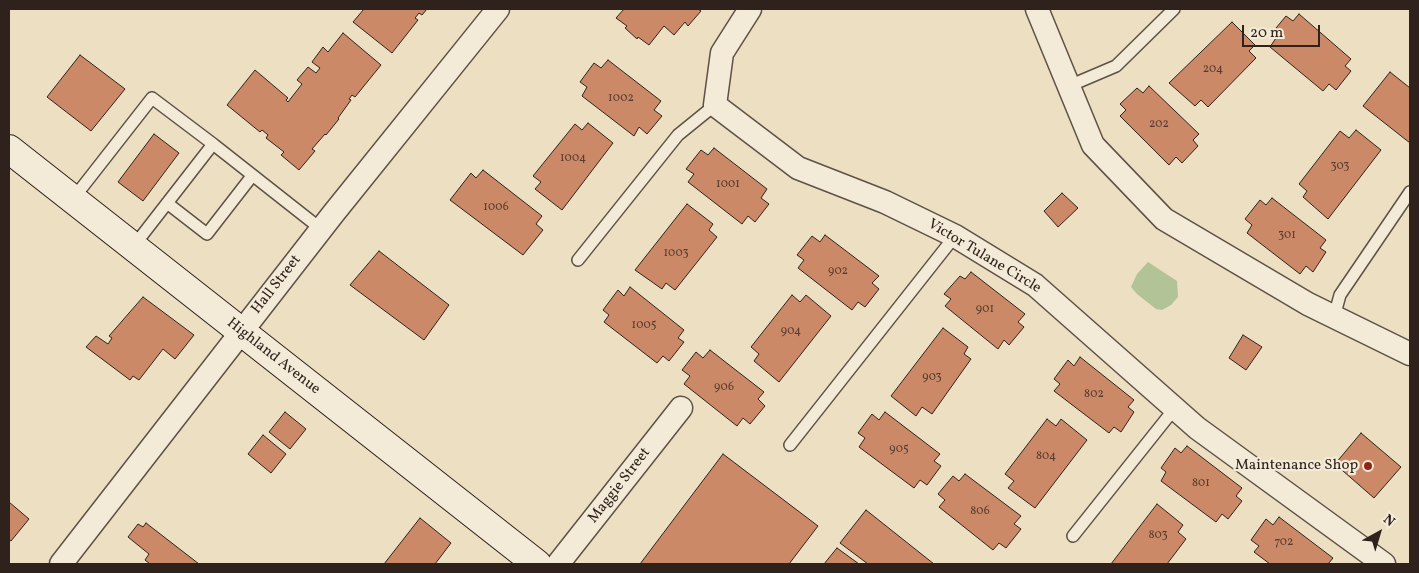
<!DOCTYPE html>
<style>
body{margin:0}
#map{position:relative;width:1419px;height:573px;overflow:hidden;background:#eddfc2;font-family:Vollkorn,serif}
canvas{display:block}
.frame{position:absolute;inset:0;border:10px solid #2f221c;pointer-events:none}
.north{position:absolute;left:1354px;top:508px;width:50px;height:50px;-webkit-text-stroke:4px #f3ead7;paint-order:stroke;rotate:39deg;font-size:14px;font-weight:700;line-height:20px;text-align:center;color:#2f221c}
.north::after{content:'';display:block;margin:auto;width:18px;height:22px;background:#2f221c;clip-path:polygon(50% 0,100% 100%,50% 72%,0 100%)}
.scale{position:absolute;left:1242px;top:25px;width:78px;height:22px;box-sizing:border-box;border:2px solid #2f221c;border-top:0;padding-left:6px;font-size:15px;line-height:18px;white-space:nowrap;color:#2f221c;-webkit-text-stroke:4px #f3ead7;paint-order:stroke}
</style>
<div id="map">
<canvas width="1419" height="573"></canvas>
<div class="frame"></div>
<div class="north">N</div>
<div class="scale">20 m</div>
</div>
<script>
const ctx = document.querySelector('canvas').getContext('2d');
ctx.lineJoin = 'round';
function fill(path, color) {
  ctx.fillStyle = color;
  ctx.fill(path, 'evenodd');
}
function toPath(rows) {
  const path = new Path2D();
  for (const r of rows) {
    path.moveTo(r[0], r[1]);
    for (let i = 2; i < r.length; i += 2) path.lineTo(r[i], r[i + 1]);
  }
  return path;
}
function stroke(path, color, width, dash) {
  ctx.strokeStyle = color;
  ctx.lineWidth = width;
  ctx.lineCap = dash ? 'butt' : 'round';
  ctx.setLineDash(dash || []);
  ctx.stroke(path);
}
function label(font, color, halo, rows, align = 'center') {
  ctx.font = font + ' Vollkorn,serif';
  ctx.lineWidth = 4.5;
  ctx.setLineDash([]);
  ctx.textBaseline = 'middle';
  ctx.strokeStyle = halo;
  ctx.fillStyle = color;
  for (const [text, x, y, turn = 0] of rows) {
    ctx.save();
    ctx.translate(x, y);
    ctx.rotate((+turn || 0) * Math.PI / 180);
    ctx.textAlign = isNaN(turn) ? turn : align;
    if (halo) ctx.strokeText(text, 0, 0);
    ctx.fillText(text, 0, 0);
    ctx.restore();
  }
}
fill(toPath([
 [1148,262,1177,281,1178,297,1171,305,1162,310,1156,309,1137,294,1131,287,1137,274]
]), '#b2c398');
const building = toPath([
 [364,9,427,9,422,15,419,13,415,18,418,20,392,53,353,22,364,9],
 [624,9,698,9,701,11,688,26,685,22,674,35,664,26,649,45,638,37,637,39,625,28,627,26,616,18,624,9],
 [1299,14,1351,59,1345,66,1351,71,1336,90,1329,84,1323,91,1270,47,1276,38,1271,34,1286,16,1293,21,1299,14],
 [1232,22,1255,45,1249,51,1256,58,1208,107,1201,100,1195,106,1169,83,1232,22],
 [343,33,381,65,355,97,352,95,349,99,351,100,338,118,339,119,326,135,325,134,312,149,315,151,299,170,281,155,284,152,266,138,268,135,262,130,260,132,227,105,255,70,288,98,286,100,288,102,302,84,297,80,308,67,316,73,320,68,312,62,323,47,328,52,343,33],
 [80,55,125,89,91,131,47,97,80,55],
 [608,60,661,101,654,110,662,116,647,134,639,127,634,136,582,96,587,87,580,82,594,63,601,68,608,60],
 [1390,72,1410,88,1410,143,1363,106,1390,72],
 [1149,86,1199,134,1193,140,1198,146,1182,163,1176,157,1169,165,1120,116,1126,110,1120,104,1137,88,1143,93,1149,86],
 [588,123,613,143,562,210,535,189,541,182,533,176,575,124,582,130,588,123],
 [1356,130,1381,150,1328,219,1303,197,1307,191,1299,184,1340,131,1349,138,1356,130],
 [154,134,179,153,143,201,118,182,154,134],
 [714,148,767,189,761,198,769,204,755,222,748,216,742,224,688,182,694,174,686,169,701,150,708,155,714,148],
 [483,170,542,216,536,224,543,230,523,255,450,200,471,173,476,178,483,170],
 [1062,193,1078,208,1058,227,1044,211,1062,193],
 [1272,198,1326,240,1320,248,1326,252,1313,272,1306,266,1300,274,1247,233,1252,225,1245,219,1260,200,1266,205,1272,198],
 [687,204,713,224,709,230,717,237,675,290,666,283,662,289,635,270,687,204],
 [825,235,879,276,872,283,879,289,865,307,858,302,852,310,798,268,804,260,797,255,812,236,820,242,825,235],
 [379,251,449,305,424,340,350,285,379,251],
 [971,272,1025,314,1018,322,1024,327,1009,345,1004,340,998,349,945,306,951,299,944,294,960,276,965,279,971,272],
 [630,287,684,330,678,338,684,342,669,361,663,356,657,363,604,322,609,315,603,310,618,290,624,296,630,287],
 [792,295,800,302,806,295,831,316,779,382,754,361,759,354,751,347,792,295],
 [143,297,194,335,175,359,163,349,139,380,133,376,130,380,86,347,96,336,108,344,112,338,109,336,143,297],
 [943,328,968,347,964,354,971,359,932,414,922,407,916,416,891,396,943,328],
 [1243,335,1262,347,1246,370,1229,358,1243,335],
 [710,350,764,392,758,399,765,406,750,424,743,418,737,426,684,384,690,376,682,370,696,352,703,358,710,350],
 [1080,357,1134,400,1128,407,1134,412,1121,432,1114,427,1109,433,1054,391,1060,384,1054,379,1068,360,1074,366,1080,357],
 [285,412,306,429,290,449,269,432,285,412],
 [885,412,940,454,934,461,941,466,927,485,920,480,914,488,859,447,865,438,858,433,872,414,879,420,885,412],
 [1047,419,1056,426,1061,419,1087,440,1035,508,1008,488,1014,481,1005,474,1047,419],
 [1361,433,1401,467,1374,498,1335,464,1361,433],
 [263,435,286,454,271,473,248,454,263,435],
 [1187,446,1242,488,1236,496,1242,501,1228,519,1222,514,1216,522,1161,481,1166,472,1161,468,1175,448,1181,453,1187,446],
 [723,454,818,526,789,564,640,564,723,454],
 [965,474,1021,516,1014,524,1021,529,1006,548,999,543,993,550,939,507,945,500,938,494,953,476,959,481,965,474],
 [9,502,29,519,11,541,9,540,9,502],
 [1157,504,1183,525,1178,532,1186,539,1167,564,1111,564,1157,504],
 [866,510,934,564,868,564,840,543,866,510],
 [1279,517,1333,558,1328,564,1270,564,1254,552,1259,546,1251,540,1266,519,1273,525,1279,517],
 [420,518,451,543,435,564,384,564,420,518],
 [146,523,199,564,150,564,145,560,149,554,128,537,138,524,143,527,146,523],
 [837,548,859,564,824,564,837,548]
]);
fill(building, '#cc8968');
stroke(building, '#2f221c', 1);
const lane = toPath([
 [1069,86,1116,66,1174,9],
 [73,199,152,98,213,144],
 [167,203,207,234,252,176],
 [133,247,213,144,321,229],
 [578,260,678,135,715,105],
 [1334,317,1340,295,1410,192],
 [790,445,955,236],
 [1073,536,1175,408]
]);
const street = toPath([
 [750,9,722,53,715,105,798,168,885,202,955,236,1035,285,1197,428,1384,564],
 [1037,9,1093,145,1164,219,1308,304,1410,354],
 [61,564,333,214,498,9],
 [558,564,681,408]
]);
const secondary = toPath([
 [9,149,537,564]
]);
stroke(lane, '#5e5146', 14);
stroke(street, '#5e5146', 25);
stroke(secondary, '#2f221c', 30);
stroke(lane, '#f3ead7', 11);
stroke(street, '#f3ead7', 22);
stroke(secondary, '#f3ead7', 28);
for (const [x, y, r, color] of [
 [1368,466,5,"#8f2418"]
]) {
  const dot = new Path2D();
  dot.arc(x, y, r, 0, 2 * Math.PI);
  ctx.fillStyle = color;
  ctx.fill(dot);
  stroke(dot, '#f3ead7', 2);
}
label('12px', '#563c2f', null, [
 ["204",1213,70],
 ["1002",621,99],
 ["202",1159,125],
 ["1004",573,159],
 ["303",1340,167],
 ["1001",728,185],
 ["1006",496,208],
 ["301",1287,236],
 ["1003",676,254],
 ["902",838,272],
 ["901",985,310],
 ["1005",644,326],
 ["904",791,332],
 ["903",932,378],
 ["906",724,388],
 ["802",1094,395],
 ["905",899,450],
 ["804",1046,457],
 ["801",1201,484],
 ["806",980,512],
 ["803",1158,536],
 ["702",1284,543]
]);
label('15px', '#2f221c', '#f3ead7', [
 ["Victor Tulane Circle",984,257,31],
 ["Hall Street",277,285,-52],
 ["Highland Avenue",273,357,38],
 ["Maggie Street",620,486,-52]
]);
label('15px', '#2f221c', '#f3ead7', [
 ["Maintenance Shop",1358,466]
], 'right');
</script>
